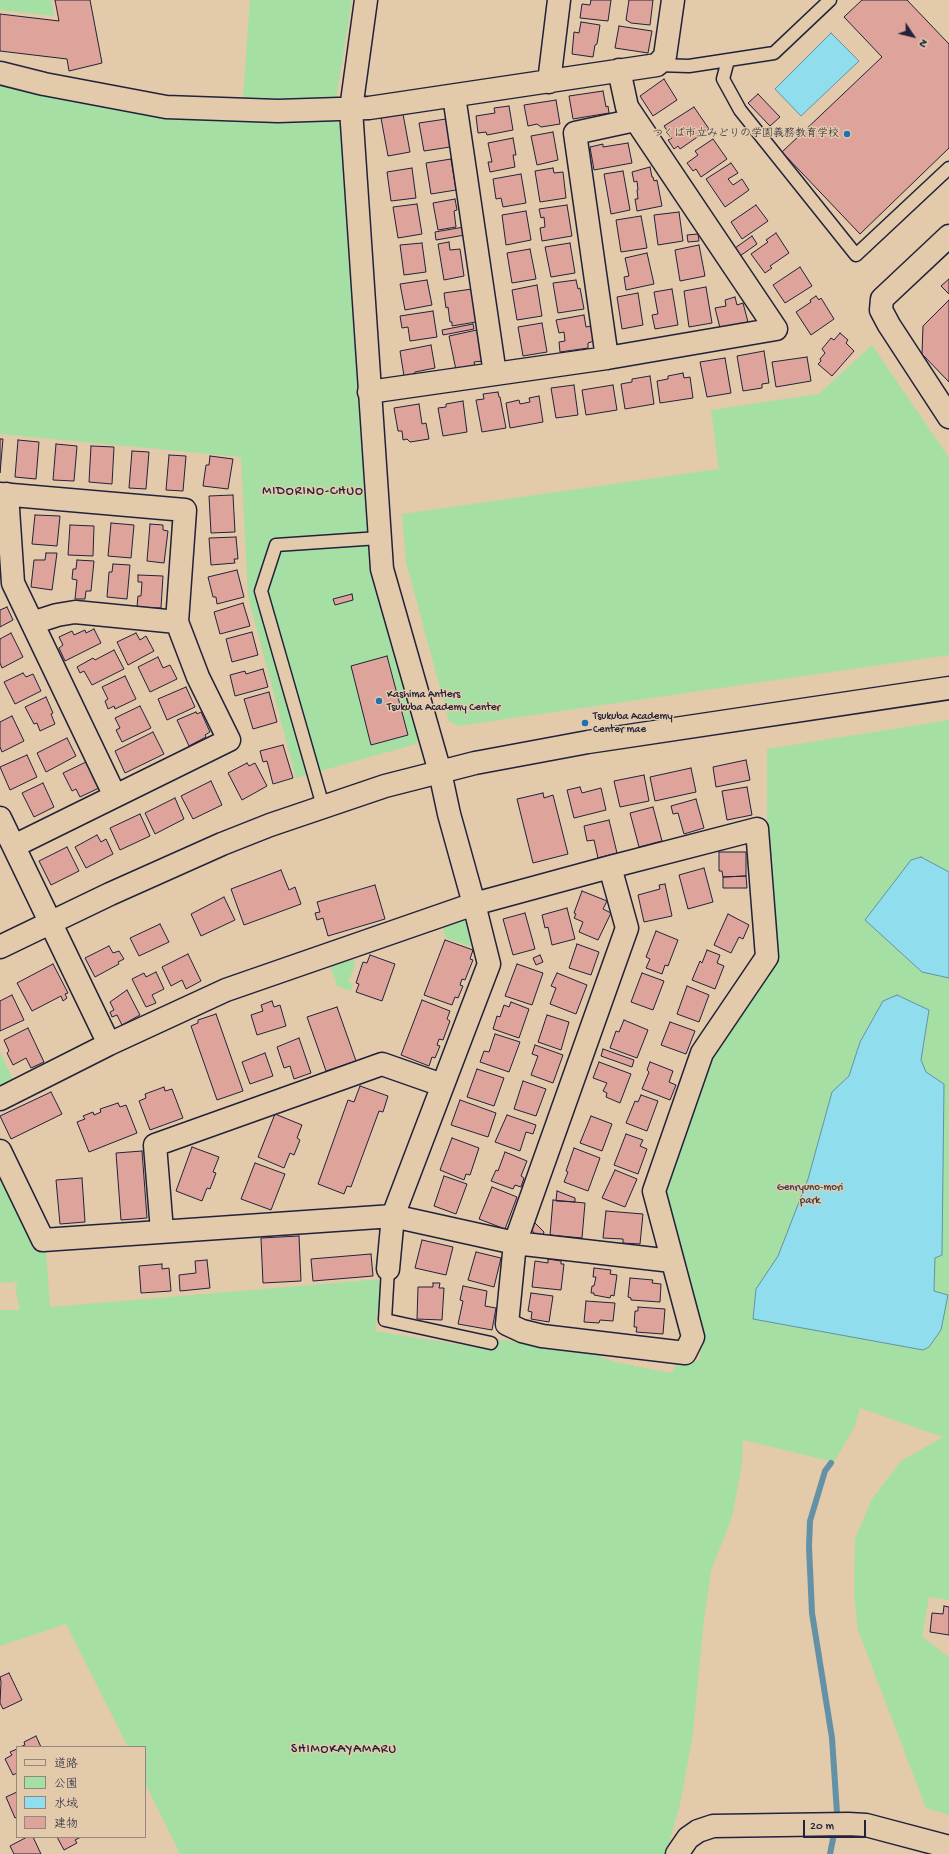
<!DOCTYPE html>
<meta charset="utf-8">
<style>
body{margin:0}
#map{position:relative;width:949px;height:1854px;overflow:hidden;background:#e2caaa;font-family:"Gochi Hand","Klee One",sans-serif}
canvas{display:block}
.legend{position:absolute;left:16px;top:1746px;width:130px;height:92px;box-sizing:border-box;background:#e2caaa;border:1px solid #95877e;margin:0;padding:5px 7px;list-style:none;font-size:12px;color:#22223b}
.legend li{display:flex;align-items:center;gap:8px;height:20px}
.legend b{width:20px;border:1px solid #95877e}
.north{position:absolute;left:893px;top:16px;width:40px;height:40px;-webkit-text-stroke:3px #e2caaa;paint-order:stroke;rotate:125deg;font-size:11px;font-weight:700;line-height:16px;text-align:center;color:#22223b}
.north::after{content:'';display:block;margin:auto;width:14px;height:18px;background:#22223b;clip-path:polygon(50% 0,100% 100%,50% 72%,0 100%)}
.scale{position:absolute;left:803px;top:1820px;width:63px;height:18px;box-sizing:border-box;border:2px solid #22223b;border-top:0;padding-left:5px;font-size:12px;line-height:14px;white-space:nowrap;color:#22223b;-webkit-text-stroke:3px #e2caaa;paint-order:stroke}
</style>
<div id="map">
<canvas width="949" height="1854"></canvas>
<ul class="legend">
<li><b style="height:5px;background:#e2caaa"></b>道路</li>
<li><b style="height:11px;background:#a6dfa4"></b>公園</li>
<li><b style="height:11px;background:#8fdded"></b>水域</li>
<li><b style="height:11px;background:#dea49c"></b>建物</li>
</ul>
<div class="north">N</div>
<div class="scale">20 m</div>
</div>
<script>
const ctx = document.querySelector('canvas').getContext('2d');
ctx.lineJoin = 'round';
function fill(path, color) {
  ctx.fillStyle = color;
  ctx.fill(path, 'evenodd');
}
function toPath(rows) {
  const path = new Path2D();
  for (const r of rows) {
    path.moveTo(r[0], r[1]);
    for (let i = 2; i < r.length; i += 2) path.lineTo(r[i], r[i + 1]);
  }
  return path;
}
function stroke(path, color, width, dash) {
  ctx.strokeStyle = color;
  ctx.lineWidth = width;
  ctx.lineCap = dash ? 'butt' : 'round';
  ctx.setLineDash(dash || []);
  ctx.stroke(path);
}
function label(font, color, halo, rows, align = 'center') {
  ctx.font = font + ' "Gochi Hand","Klee One",sans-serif';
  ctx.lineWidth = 3;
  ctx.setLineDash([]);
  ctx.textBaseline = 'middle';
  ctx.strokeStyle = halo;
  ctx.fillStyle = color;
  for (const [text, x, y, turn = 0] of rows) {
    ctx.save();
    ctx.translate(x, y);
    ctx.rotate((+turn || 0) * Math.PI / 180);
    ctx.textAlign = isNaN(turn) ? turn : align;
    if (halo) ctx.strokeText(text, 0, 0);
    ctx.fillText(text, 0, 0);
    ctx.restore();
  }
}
fill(toPath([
 [0,0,51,0,54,16,0,10],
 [250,0,352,0,336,99,243,98],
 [0,83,334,120,342,126,372,562,420,735,416,744,296,778,248,596,241,457,0,434],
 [872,345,949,458,949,655,458,726,449,721,406,562,402,514,719,469,711,410,819,394],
 [949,720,949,1600,929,1597,922,1637,949,1657,949,1815,926,1808,858,1630,854,1594,855,1539,872,1499,901,1461,943,1437,860,1408,855,1426,834,1462,743,1440,742,1464,732,1517,711,1571,703,1628,693,1733,680,1804,666,1854,180,1854,145,1783,145,1747,128,1747,66,1624,0,1646,0,1310,20,1310,15,1287,18,1282,0,1283,0,1175,36,1252,46,1250,50,1307,382,1279,375,1331,494,1350,495,1339,592,1353,614,1362,671,1373,677,1364,699,1360,703,1335,664,1190,711,1058,778,960,767,830,767,749],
 [460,920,469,923,475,948,446,938,442,927],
 [352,956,355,965,348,982,353,983,351,991,337,986,330,965],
 [0,1052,14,1081,0,1087]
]), '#a6dfa4');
const water = toPath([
 [831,33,859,61,801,116,775,89,831,33],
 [921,857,949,872,949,978,922,972,865,920,911,860,921,857],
 [897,995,929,1010,921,1060,926,1072,944,1084,942,1255,935,1258,934,1291,948,1295,941,1330,929,1347,923,1350,753,1319,756,1289,778,1256,808,1179,832,1092,849,1076,860,1042,883,1001,897,995]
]);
fill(water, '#8fdded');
stroke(water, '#6392a6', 1);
stroke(toPath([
 [831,1463,825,1471,810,1521,809,1547,812,1613,832,1738,837,1813],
 [830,1854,834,1834]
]), '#6392a6', 6);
const building = toPath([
 [55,0,90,0,102,63,69,71,67,59,0,51,0,14,59,21,55,0],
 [591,0,611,0,608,21,580,18,582,4,590,5,591,0],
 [629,0,653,0,650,25,631,23,626,20,629,0],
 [862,0,907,0,949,44,949,148,860,234,782,152,882,57,844,17,862,0],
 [581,22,600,25,597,44,595,45,593,57,572,54,574,32,579,33,581,22],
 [619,26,652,31,648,53,615,48,619,26],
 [664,79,677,100,653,116,640,96,664,79],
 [603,91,606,107,608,106,609,113,573,119,569,96,603,91],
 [758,94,780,117,770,126,748,103,758,94],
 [556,100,560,124,541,127,537,124,528,126,524,105,556,100],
 [509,106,513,130,487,135,486,132,478,133,476,116,495,113,494,108,509,106],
 [694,107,709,129,680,149,678,146,674,149,668,140,672,138,664,126,694,107],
 [403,114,410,152,388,156,381,118,403,114],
 [446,119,450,147,424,151,419,123,446,119],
 [553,132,558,160,537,165,531,136,553,132],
 [513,138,516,155,513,155,515,167,490,172,488,162,492,162,488,143,513,138],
 [713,139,727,159,701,177,696,169,693,171,687,163,698,155,695,151,713,139],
 [628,143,632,163,594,170,590,147,603,144,603,147,628,143],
 [451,159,456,190,431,194,426,163,451,159],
 [731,163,738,173,728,179,733,185,742,179,749,190,725,207,706,179,731,163],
 [650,167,652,177,653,177,654,181,657,180,662,206,637,211,635,199,638,199,637,190,638,190,637,181,634,182,632,172,650,167],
 [412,168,416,198,391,201,387,172,412,168],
 [553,168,554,173,563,172,566,198,540,202,535,171,553,168],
 [623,171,630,210,611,214,604,174,623,171],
 [521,174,526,203,503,207,501,198,496,199,493,179,521,174],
 [455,199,457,210,454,211,456,227,438,230,433,203,455,199],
 [417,204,422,234,398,238,393,207,417,204],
 [567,205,572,236,542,241,540,228,545,227,544,217,541,218,539,209,567,205],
 [756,205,768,221,742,239,731,222,756,205],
 [526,211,531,240,506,245,502,215,526,211],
 [679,212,683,241,658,245,654,215,679,212],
 [641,216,647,248,621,252,616,220,641,216],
 [464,227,465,235,436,240,435,232,464,227],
 [776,233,789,253,770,266,772,268,765,273,751,254,768,242,766,240,776,233],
 [698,234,699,241,688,242,687,235,698,234],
 [752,236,757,244,740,256,735,248,752,236],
 [449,242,450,250,460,249,464,276,444,280,438,244,449,242],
 [422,243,426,272,404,275,400,245,422,243],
 [570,243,575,273,551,277,545,247,570,243],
 [699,245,705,276,680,281,675,250,699,245],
 [530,249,536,279,512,283,507,253,530,249],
 [647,253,654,284,626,290,624,277,629,276,625,258,647,253],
 [800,267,812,286,785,303,773,285,800,267],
 [949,279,949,294,941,286,949,279],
 [427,280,432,305,405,310,400,284,427,280],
 [576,280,578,289,580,288,584,309,558,313,553,283,576,280],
 [537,285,542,316,517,320,512,290,537,285],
 [706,287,712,323,689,327,684,291,706,287],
 [472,289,476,322,452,326,452,322,450,322,448,307,446,308,444,293,472,289],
 [672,289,678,325,655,329,652,315,658,314,654,292,672,289],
 [638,293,643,325,622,329,617,297,638,293],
 [816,296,819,300,821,298,834,319,811,335,796,312,811,302,810,300,816,296],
 [735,297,737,305,743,303,748,322,720,328,715,308,726,306,725,300,735,297],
 [949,300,949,382,922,354,923,326,949,300],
 [433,311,437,337,410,341,408,327,402,328,400,316,433,311],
 [584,315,586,327,592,326,594,341,588,343,588,348,560,352,559,342,565,341,564,332,559,333,556,320,584,315],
 [542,323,547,352,523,356,518,327,542,323],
 [473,324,474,329,443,335,442,330,473,324],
 [477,330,483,361,474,362,475,366,456,370,449,336,477,330],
 [840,333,848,340,846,343,854,351,832,376,818,364,821,361,820,359,825,353,822,349,831,338,834,340,840,333],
 [431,345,435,368,415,372,414,374,404,376,400,351,431,345],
 [764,351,769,383,762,384,762,388,743,391,737,356,764,351],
 [807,357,811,381,776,387,772,362,807,357],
 [725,358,731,393,707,397,700,362,725,358],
 [683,373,684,378,690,377,693,398,660,403,657,381,668,379,668,376,683,373],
 [650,376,654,404,625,409,621,384,632,382,632,379,650,376],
 [574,385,578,415,556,418,551,388,574,385],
 [613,385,617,410,586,415,582,390,613,385],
 [498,392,499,397,500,397,506,428,482,432,476,400,484,399,483,394,498,392],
 [539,396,543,422,510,428,506,403,519,400,520,404,530,402,529,398,539,396],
 [463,401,467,432,443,436,438,408,446,407,446,404,463,401],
 [419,404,422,424,426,423,429,439,410,442,407,439,403,440,402,431,398,431,394,408,419,404],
 [0,439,3,439,0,473,0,439],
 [18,440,39,442,36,479,15,477,18,440],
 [56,444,77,446,74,481,53,480,56,444],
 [91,446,114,447,112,484,89,482,91,446],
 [132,451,149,452,146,489,129,488,132,451],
 [169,455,186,456,183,491,166,490,169,455],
 [210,456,233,459,228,489,203,486,206,465,209,465,210,456],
 [233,495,235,532,211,533,209,496,233,495],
 [35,515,60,516,57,546,32,544,35,515],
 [111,523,134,525,131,558,108,556,111,523],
 [150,524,163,525,163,530,168,531,164,563,147,561,150,524],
 [70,525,94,526,93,556,68,555,70,525],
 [236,537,238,559,234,559,235,563,211,565,209,538,236,537],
 [46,553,57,553,52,590,31,587,34,560,45,560,46,553],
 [77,560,94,561,91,591,86,591,85,599,75,599,77,580,72,579,73,569,76,569,77,560],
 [113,564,130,565,127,599,107,597,109,572,112,572,113,564],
 [237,570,244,597,217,604,216,597,213,597,208,577,237,570],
 [138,575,163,576,161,608,137,607,138,596,141,596,142,582,138,582,138,575],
 [352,594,353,600,335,605,333,599,352,594],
 [243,603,250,626,220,634,214,612,243,603],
 [7,607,13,620,0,627,0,610,7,607],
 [94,629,101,643,65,661,59,648,63,645,59,637,72,631,74,635,85,630,86,633,94,629],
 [252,632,258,655,232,662,226,639,252,632],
 [11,633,23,657,2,668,0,663,0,639,11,633],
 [136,633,140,640,146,636,154,651,128,665,117,642,136,633],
 [114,650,124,669,92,685,84,671,80,673,77,667,93,658,95,660,114,650],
 [387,656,408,735,371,745,351,666,387,656],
 [158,657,163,668,170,665,177,679,150,692,138,667,158,657],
 [263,669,268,687,235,696,230,675,245,671,246,674,263,669],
 [23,673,26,677,33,674,41,691,15,704,4,682,23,673],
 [125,676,136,699,115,709,114,706,108,709,105,701,108,699,102,687,125,676],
 [186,687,195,707,167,720,158,699,186,687],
 [269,692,277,722,253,729,244,699,269,692],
 [46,697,53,713,51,714,55,724,40,731,37,723,34,724,25,707,46,697],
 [140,706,151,728,122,742,116,730,120,728,115,718,140,706],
 [196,712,197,714,201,712,210,732,205,735,206,737,189,746,177,720,196,712],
 [12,716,24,741,2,752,0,747,0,722,12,716],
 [153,732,164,754,125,773,115,751,153,732],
 [67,738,76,756,46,772,37,753,67,738],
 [283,745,293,778,273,784,267,761,263,762,260,751,283,745],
 [27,755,37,777,10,790,0,767,27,755],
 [746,760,750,780,716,787,713,767,746,760],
 [86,762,99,788,80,797,76,789,72,791,63,773,86,762],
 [247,763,249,766,255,763,267,786,242,800,228,773,247,763],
 [691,768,696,792,655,801,650,777,691,768],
 [644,775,649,801,620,807,614,781,644,775],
 [211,781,222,805,193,819,181,796,211,781],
 [43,783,54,807,34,817,22,793,43,783],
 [580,787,582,793,601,788,606,810,574,818,567,790,580,787],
 [747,787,752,815,727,820,722,791,747,787],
 [543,793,544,798,553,795,568,854,533,863,517,799,543,793],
 [175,798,184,819,155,834,145,813,175,798],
 [696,799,704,828,684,834,678,813,673,814,671,806,696,799],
 [653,807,662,841,639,847,630,813,653,807],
 [140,814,150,836,120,850,110,828,140,814],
 [609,820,617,853,598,858,594,840,587,841,584,826,609,820],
 [97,835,101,842,106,839,113,854,86,868,75,847,97,835],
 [67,847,79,871,51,885,39,861,67,847],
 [719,852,746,852,746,876,723,877,722,871,719,871,719,852],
 [704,868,713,902,688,909,679,875,704,868],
 [281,870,289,890,295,887,301,904,244,925,231,889,281,870],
 [746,876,747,888,723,888,723,877,746,876],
 [665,884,672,916,644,922,638,895,660,889,659,885,665,884],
 [375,885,385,919,328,936,323,918,317,920,315,913,320,912,317,902,375,885],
 [582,891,607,901,603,909,611,913,598,940,579,932,583,922,574,918,576,914,574,913,582,891],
 [224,897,235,920,201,936,191,914,224,897],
 [567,908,575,939,552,945,548,927,545,928,542,915,567,908],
 [525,913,535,949,513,955,503,919,525,913],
 [728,914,749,925,743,939,739,937,731,953,714,945,728,914],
 [160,924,169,942,139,956,130,938,160,924],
 [656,931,678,940,668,966,665,965,662,974,646,968,650,959,646,957,656,931],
 [445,940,473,950,470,959,473,960,465,980,462,979,460,985,463,986,458,998,455,997,452,1005,424,995,445,940],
 [577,944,599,952,591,975,569,968,577,944],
 [109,946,113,953,119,951,124,959,118,962,119,964,95,977,85,958,109,946],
 [707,950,720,955,717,963,724,966,715,989,692,980,700,961,702,963,707,950],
 [188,954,201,981,186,989,182,980,171,986,162,967,188,954],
 [370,955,395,964,382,1001,356,992,359,984,356,983,363,962,367,963,370,955],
 [540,955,543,962,536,965,533,958,540,955],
 [53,964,68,993,65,994,67,998,63,1001,61,996,32,1011,17,983,53,964],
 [517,964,543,973,532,1005,505,996,517,964],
 [156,972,164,989,152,995,156,1003,146,1007,132,979,144,973,146,977,156,972],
 [557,973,587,985,576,1014,550,1004,556,988,551,986,557,973],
 [642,973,664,981,653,1010,631,1002,642,973],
 [687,986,709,995,699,1022,677,1014,687,986],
 [127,990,140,1015,122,1025,117,1015,112,1017,110,1012,114,1010,110,1002,127,990],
 [12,995,24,1020,0,1031,0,1001,12,995],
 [422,1000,450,1011,447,1019,450,1021,443,1040,439,1039,437,1045,440,1046,435,1058,432,1057,429,1066,401,1055,422,1000],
 [272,1001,274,1007,280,1005,286,1026,257,1035,251,1015,263,1011,261,1005,272,1001],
 [511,1002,529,1009,519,1038,493,1029,497,1016,500,1017,504,1005,509,1007,511,1002],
 [337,1007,356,1061,326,1071,307,1017,337,1007],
 [216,1014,243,1091,217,1100,191,1026,198,1023,198,1020,216,1014],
 [547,1015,569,1022,561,1050,538,1042,547,1015],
 [624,1020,648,1030,637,1058,610,1048,616,1031,619,1032,624,1020],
 [670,1022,695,1031,686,1054,661,1045,670,1022],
 [28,1028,44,1062,31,1068,26,1058,13,1065,7,1053,9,1051,4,1040,28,1028],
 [495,1034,520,1042,509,1072,480,1062,484,1051,489,1052,495,1034],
 [299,1038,311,1073,294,1079,290,1066,284,1068,277,1047,299,1038],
 [535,1045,563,1055,553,1083,531,1075,538,1056,532,1054,535,1045],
 [603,1049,634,1060,632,1067,601,1056,603,1049],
 [265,1053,273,1076,250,1084,242,1062,265,1053],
 [599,1062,631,1074,620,1103,606,1097,607,1093,603,1091,607,1083,593,1078,599,1062],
 [650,1062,673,1071,669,1082,676,1085,670,1100,642,1089,649,1072,647,1070,650,1062],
 [477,1069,504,1078,494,1106,467,1097,477,1069],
 [523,1081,546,1089,536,1116,514,1109,523,1081],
 [360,1086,388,1096,383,1112,379,1111,351,1187,347,1186,344,1194,318,1184,348,1100,354,1102,360,1086],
 [164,1087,165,1091,172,1089,183,1118,150,1130,139,1101,146,1098,145,1094,164,1087],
 [51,1092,62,1114,11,1139,0,1116,51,1092],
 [641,1095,658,1101,647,1131,626,1123,635,1101,638,1102,641,1095],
 [460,1100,496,1113,488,1137,451,1125,460,1100],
 [118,1103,120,1107,126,1105,137,1133,89,1152,77,1122,85,1119,83,1116,93,1112,94,1115,101,1112,100,1109,118,1103],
 [275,1114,302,1125,297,1138,300,1140,294,1155,290,1153,284,1168,258,1157,275,1114],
 [507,1115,536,1125,533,1134,526,1132,520,1151,495,1142,507,1115],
 [591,1116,612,1124,602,1151,580,1143,591,1116],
 [626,1134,643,1140,640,1146,647,1149,638,1174,614,1165,626,1134],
 [452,1138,479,1148,470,1175,466,1174,464,1180,440,1170,452,1138],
 [192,1147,219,1157,213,1172,216,1173,210,1189,207,1188,202,1201,176,1191,192,1147],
 [574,1148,600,1158,588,1191,564,1182,568,1172,566,1171,574,1148],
 [142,1151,147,1218,121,1220,116,1153,142,1151],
 [505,1152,527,1161,521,1176,524,1178,521,1187,515,1185,513,1189,491,1181,496,1170,498,1171,505,1152],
 [255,1163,285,1174,271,1210,241,1199,255,1163],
 [615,1170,637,1179,625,1207,602,1198,615,1170],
 [444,1176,467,1184,456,1214,434,1206,444,1176],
 [82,1178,85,1222,60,1224,56,1180,82,1178],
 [492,1187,517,1197,505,1229,479,1219,492,1187],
 [557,1191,575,1198,575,1202,556,1201,557,1191],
 [553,1200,585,1203,582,1238,550,1235,553,1200],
 [606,1211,643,1214,640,1244,623,1243,623,1239,603,1238,606,1211],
 [534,1222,544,1232,543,1235,535,1235,531,1228,534,1222],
 [299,1236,301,1281,263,1283,261,1238,299,1236],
 [422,1240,453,1247,446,1275,415,1268,422,1240],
 [476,1252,501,1258,494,1287,468,1280,476,1252],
 [371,1254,373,1276,313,1281,311,1259,371,1254],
 [548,1259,561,1261,561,1264,564,1264,561,1290,532,1287,535,1261,548,1263,548,1259],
 [207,1260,210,1288,180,1291,179,1275,196,1273,195,1261,207,1260],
 [162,1264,162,1269,169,1268,171,1291,141,1293,139,1266,162,1264],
 [594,1268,611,1270,610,1274,617,1275,614,1296,611,1295,610,1298,594,1295,594,1293,591,1293,592,1286,594,1286,596,1277,593,1277,594,1268],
 [630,1278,653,1280,652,1283,661,1284,660,1302,631,1300,631,1298,628,1297,630,1278],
 [433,1283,440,1283,439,1288,444,1288,442,1320,417,1319,418,1287,433,1287,433,1283],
 [463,1286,487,1291,485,1306,496,1308,492,1330,458,1324,463,1301,460,1300,463,1286],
 [531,1293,553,1296,549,1322,531,1319,532,1312,528,1311,531,1293],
 [586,1301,615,1303,613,1321,600,1320,599,1323,584,1322,586,1301],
 [638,1307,665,1309,663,1334,636,1332,637,1327,634,1327,635,1311,638,1311,638,1307],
 [944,1606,949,1607,949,1635,930,1632,932,1613,943,1614,944,1606],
 [9,1673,22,1700,3,1709,0,1703,1,1682,0,1677,9,1673],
 [36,1736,41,1747,20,1747,25,1745,24,1742,36,1736],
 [17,1749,17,1773,13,1775,5,1759,12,1755,10,1752,17,1749],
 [17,1792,17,1817,15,1818,6,1797,17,1792],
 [27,1837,33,1837,41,1854,14,1854,10,1846,27,1837],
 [57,1837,81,1837,75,1840,77,1843,64,1850,57,1837]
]);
fill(building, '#dea49c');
stroke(building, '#22223b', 1);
const service = toPath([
 [728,60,723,79,740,110,856,255,949,168],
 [657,65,689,66,774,53,830,0],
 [323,806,261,591,276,545,379,538],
 [388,1269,385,1320,491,1343]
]);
const minor = toPath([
 [366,0,351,109,382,569,440,772,449,814,474,904,489,964,393,1216,388,1269],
 [0,73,44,84,166,107,278,111,369,108,657,65,665,56,673,0],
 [549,82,559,0],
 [454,96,495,374],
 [949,236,882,299,881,310,889,325,949,417],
 [607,358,575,133,635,120],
 [369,392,607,358,776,329,627,107,619,70],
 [0,494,185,510,177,622,198,677,229,740,14,846],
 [7,494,13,583,115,796],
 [32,623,57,615,75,612,177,622],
 [0,818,109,1044],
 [0,1099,109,1044,226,990,474,904,610,867,757,829,767,957,702,1053,654,1191,693,1337,685,1353,542,1336,522,1331,507,1324,515,1243,627,928,610,867],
 [0,1151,43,1240,393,1216,515,1243,672,1261],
 [162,1231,155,1145,382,1064,442,1085],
 [677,1854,688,1838,698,1831,713,1826,848,1824,866,1825,949,1847]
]);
const tertiary = toPath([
 [0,947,110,894,222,844,270,825,385,786,475,763,588,742,949,688]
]);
stroke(service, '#22223b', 15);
stroke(minor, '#22223b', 25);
stroke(tertiary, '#22223b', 25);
stroke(service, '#e2caaa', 12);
stroke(minor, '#e2caaa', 22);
stroke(tertiary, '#e2caaa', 22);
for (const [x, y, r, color] of [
 [847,134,4,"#1f6fb2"],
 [379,701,4,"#1f6fb2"],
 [585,723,4,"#1f6fb2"]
]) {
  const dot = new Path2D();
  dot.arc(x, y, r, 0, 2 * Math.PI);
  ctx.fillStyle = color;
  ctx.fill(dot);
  stroke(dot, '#e2caaa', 1.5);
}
label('11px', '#22223b', '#e2caaa', [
 ["つくば市立みどりの学園義務教育学校",839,134,"right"],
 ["Kashima Antlers",387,695],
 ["Tsukuba Academy Center",387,708],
 ["Tsukuba Academy",593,717],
 ["Center mae",593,730]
], 'left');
label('11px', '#363e4b', '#e2caaa', [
 ["Genryuno-mori",810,1188],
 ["park",810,1201]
]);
ctx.letterSpacing = '1px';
label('13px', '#22223b', '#e2caaa', [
 ["MIDORINO-CHUO",313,492],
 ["SHIMOKAYAMARU",344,1750]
]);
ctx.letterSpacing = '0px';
</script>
